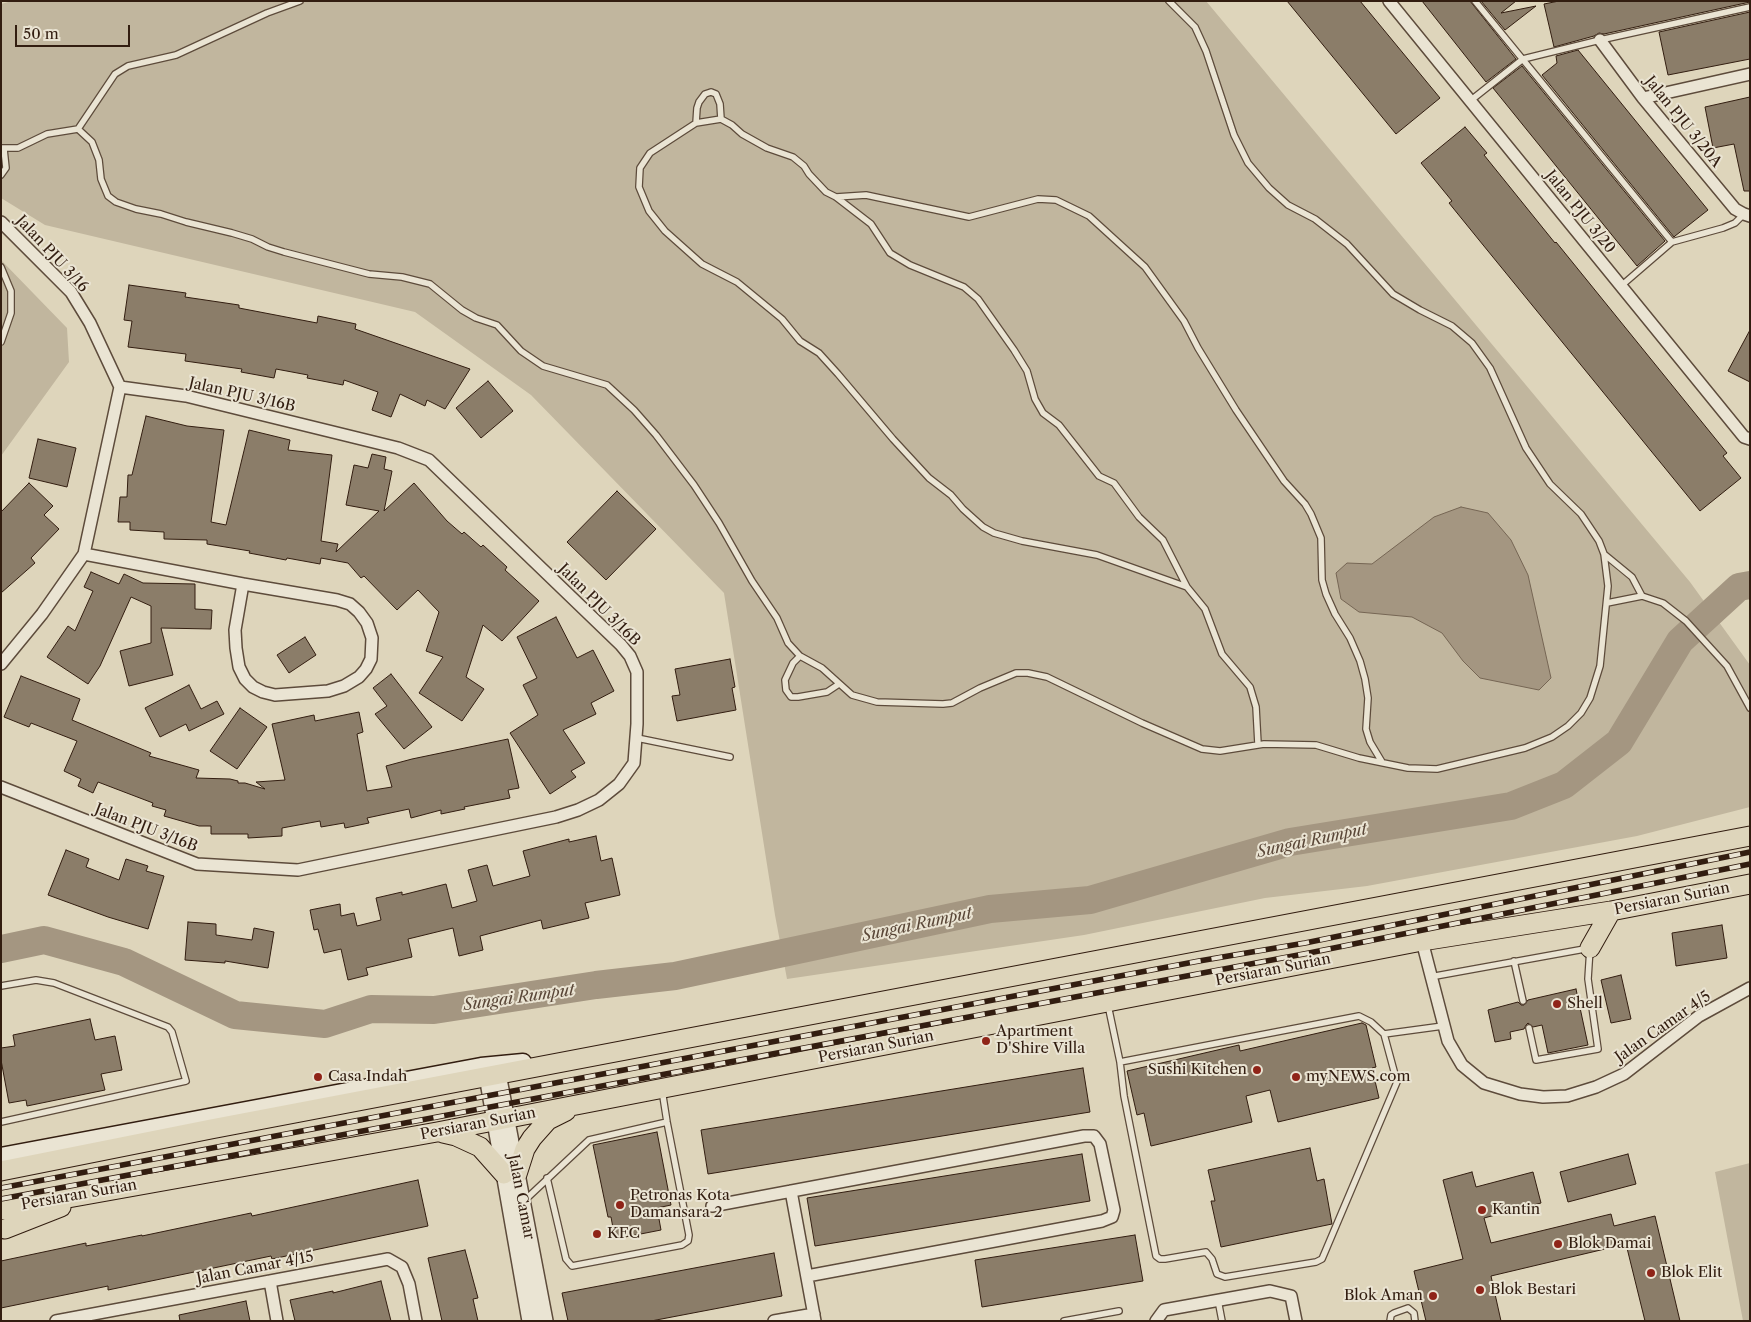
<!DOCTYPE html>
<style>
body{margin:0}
#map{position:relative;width:1751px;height:1322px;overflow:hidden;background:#ded5bb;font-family:"Libre Caslon Text",serif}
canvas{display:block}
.frame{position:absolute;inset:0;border:2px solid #321d10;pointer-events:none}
.scale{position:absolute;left:15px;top:25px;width:115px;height:22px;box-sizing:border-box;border:2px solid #321d10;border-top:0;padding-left:6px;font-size:15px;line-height:18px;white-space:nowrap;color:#321d10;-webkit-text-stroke:4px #eae4d3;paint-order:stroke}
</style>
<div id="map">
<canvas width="1751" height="1322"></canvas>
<div class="frame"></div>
<div class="scale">50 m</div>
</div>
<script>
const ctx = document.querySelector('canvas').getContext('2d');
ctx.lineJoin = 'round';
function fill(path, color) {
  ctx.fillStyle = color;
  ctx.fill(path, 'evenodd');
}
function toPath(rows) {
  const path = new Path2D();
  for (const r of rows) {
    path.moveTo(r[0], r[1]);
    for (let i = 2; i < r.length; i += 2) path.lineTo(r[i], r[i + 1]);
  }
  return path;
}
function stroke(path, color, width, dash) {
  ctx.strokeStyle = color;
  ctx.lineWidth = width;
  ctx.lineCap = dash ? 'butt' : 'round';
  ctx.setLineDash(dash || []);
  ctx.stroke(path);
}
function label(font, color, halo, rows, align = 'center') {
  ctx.font = font + ' "Libre Caslon Text",serif';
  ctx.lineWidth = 4;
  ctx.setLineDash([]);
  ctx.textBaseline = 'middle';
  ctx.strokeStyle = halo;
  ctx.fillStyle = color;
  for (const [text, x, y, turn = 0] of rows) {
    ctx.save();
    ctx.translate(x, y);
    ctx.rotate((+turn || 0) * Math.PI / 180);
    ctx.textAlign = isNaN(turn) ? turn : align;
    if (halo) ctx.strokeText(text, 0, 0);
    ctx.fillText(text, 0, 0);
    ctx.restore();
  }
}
fill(toPath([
 [12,1,1206,1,1690,582,1750,665,1750,807,1637,836,1367,886,1265,898,1084,935,787,979,775,915,724,593,531,395,415,312,45,225,1,198,1,4],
 [1,260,67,328,69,362,1,456],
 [1750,1163,1750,1321,1743,1321,1715,1172]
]), '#c1b69e');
const water = toPath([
 [1461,507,1488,513,1511,540,1528,575,1551,678,1539,690,1480,678,1463,661,1442,633,1412,617,1359,612,1341,599,1336,573,1347,563,1372,564,1434,517,1461,507]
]);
fill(water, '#a49681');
stroke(water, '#766654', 1);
stroke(toPath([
 [1,949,44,940,124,962,235,1015,325,1024,371,1009,434,1010,596,985,675,976,990,909,1090,900,1290,842,1511,806,1564,785,1619,742,1680,641,1739,587,1750,585]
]), '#a49681', 28);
const building = toPath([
 [1287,1,1360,1,1440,98,1396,134,1287,1],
 [1422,1,1470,1,1516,59,1486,82,1422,1],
 [1481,1,1516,1,1501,13,1536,6,1505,30,1481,1],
 [1559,1,1750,1,1750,2,1604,34,1599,33,1594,36,1554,47,1544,4,1559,1],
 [1750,12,1750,59,1668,75,1659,32,1750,12],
 [1578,50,1708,210,1675,236,1674,237,1542,75,1557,63,1556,56,1578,50],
 [1522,66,1665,241,1637,266,1493,88,1522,66],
 [1750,97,1750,191,1744,191,1734,144,1713,148,1705,107,1750,97],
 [1465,127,1487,153,1484,155,1555,243,1556,242,1727,453,1723,456,1741,478,1700,511,1479,240,1449,203,1452,201,1421,163,1465,127],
 [129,285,186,293,185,297,239,305,239,308,317,323,318,316,356,324,355,329,470,369,445,409,427,400,425,406,400,394,391,417,372,410,378,392,344,380,343,385,307,378,308,375,276,369,274,378,241,372,242,369,185,361,186,354,128,347,132,321,124,320,129,285],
 [1750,330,1750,382,1728,371,1750,330],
 [488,381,513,411,481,438,456,408,488,381],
 [146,416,187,426,224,430,211,522,226,525,249,430,290,440,288,450,332,455,321,541,338,544,336,552,379,511,346,505,354,465,368,468,372,454,386,457,384,469,392,471,384,511,414,483,447,521,462,534,464,532,481,547,483,545,507,567,505,570,539,601,502,641,483,625,466,677,484,689,462,721,419,693,443,657,426,651,439,612,418,590,397,610,364,576,361,578,348,563,321,558,320,564,287,558,286,560,249,553,250,551,207,544,207,540,164,539,164,532,130,530,130,522,118,522,120,497,127,497,128,475,132,475,146,416],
 [38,439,76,448,67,487,29,478,38,439],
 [29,483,53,506,44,515,59,529,31,558,35,563,1,593,1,512,29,483],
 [617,491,656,529,606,580,567,542,617,491],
 [91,572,119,584,124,574,143,583,195,584,195,609,212,610,211,629,161,628,173,675,129,686,120,651,151,643,151,606,131,597,100,666,88,684,47,657,68,626,75,631,93,591,84,587,91,572],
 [556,617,577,658,593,650,614,691,591,703,596,714,563,730,585,763,571,771,576,777,550,794,510,733,538,715,523,685,537,678,517,637,556,617],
 [305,637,316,655,289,673,277,655,305,637],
 [730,659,735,687,732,688,736,710,677,721,672,696,680,695,675,669,730,659],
 [391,674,432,727,404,749,375,714,387,706,373,688,391,674],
 [21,676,80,699,72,720,151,753,149,756,199,770,196,778,230,779,238,781,238,783,245,783,265,789,256,782,285,780,272,724,314,715,315,721,359,712,363,732,357,734,367,791,392,787,386,766,412,759,508,739,519,788,508,790,510,798,464,807,465,809,441,814,441,810,411,818,409,809,367,818,369,823,345,828,344,823,321,827,320,821,282,828,282,836,248,838,248,834,211,834,211,826,199,826,164,816,166,810,152,806,153,803,98,782,93,793,78,786,81,779,64,771,77,741,31,723,29,727,4,717,21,676],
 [189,685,201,709,217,701,224,714,189,731,186,724,160,737,145,708,189,685],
 [240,708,267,727,237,769,210,751,240,708],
 [596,836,601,861,612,858,620,895,585,903,589,918,543,929,541,920,480,936,483,950,459,956,453,928,408,939,412,957,366,968,368,975,348,980,341,949,324,953,318,929,314,930,310,910,340,904,341,916,354,913,357,926,381,920,376,898,402,892,402,895,446,884,452,908,477,901,468,870,487,865,493,886,530,876,523,851,569,839,569,842,596,836],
 [66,850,89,859,86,867,119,880,126,859,148,866,146,871,164,876,148,929,108,917,48,895,66,850],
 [188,922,216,924,216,935,252,940,254,928,274,932,268,968,225,961,225,963,185,960,188,922],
 [1722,925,1727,958,1676,966,1672,933,1722,925],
 [1621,975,1631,1019,1611,1023,1601,980,1621,975],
 [1576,989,1588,1045,1548,1053,1542,1025,1533,1027,1528,1023,1526,1025,1524,1029,1510,1032,1511,1039,1495,1042,1488,1010,1518,1002,1521,1005,1524,1005,1528,1000,1576,989],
 [90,1019,95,1040,115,1036,122,1070,101,1074,105,1090,27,1106,26,1100,9,1103,1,1060,1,1048,15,1046,13,1035,90,1019],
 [1362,1023,1366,1025,1376,1067,1372,1068,1379,1098,1278,1122,1270,1090,1246,1096,1252,1122,1151,1146,1144,1113,1137,1115,1127,1071,1239,1045,1240,1051,1362,1023],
 [1083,1068,1090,1112,708,1174,701,1130,1083,1068],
 [657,1132,671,1205,657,1208,661,1230,615,1239,611,1217,608,1217,593,1145,657,1132],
 [1310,1148,1317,1181,1324,1179,1332,1224,1221,1247,1211,1201,1215,1201,1208,1170,1310,1148],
 [1082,1154,1090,1201,815,1246,807,1198,1082,1154],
 [1628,1154,1636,1184,1568,1202,1560,1172,1628,1154],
 [1472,1172,1476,1187,1533,1172,1541,1203,1484,1218,1491,1243,1611,1214,1614,1226,1655,1216,1680,1321,1645,1321,1626,1244,1491,1276,1501,1321,1426,1321,1414,1271,1463,1259,1443,1180,1472,1172],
 [418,1180,428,1226,272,1259,271,1256,108,1290,108,1286,1,1308,1,1261,86,1243,86,1246,142,1235,142,1236,251,1213,252,1216,418,1180],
 [1135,1235,1143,1281,982,1307,975,1260,1135,1235],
 [465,1250,478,1298,473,1299,478,1321,442,1321,428,1258,465,1250],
 [774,1253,782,1296,651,1321,568,1321,562,1293,774,1253],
 [381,1281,391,1321,295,1321,290,1300,333,1291,333,1293,381,1281],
 [246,1301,250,1321,180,1321,179,1315,246,1301]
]);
fill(building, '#8b7d69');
stroke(building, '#321d10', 1);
const service = toPath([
 [1475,1,1672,242],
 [1470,101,1523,59,1600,40,1750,7],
 [696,123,697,108,699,102,705,94,711,92,716,94,720,104,721,119],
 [78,129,115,74,128,66,176,55,267,13,300,1],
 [1,148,18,148,47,134,78,129,92,142,99,160,101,179,108,196,116,202,136,209,161,214,186,222,232,233,252,239,268,247,284,252,369,274,402,277,430,284,462,310,476,318,497,325,521,351,543,366,607,385,634,410,656,435,694,485,719,523,752,581,777,618,788,643,800,656,822,668,852,695,877,702,943,704,952,703,980,688,1016,673,1028,673,1047,677,1142,723,1202,749,1220,751,1264,744,1316,745,1359,758,1408,768,1437,769,1525,748,1552,737,1568,726,1581,713,1590,698,1600,666,1608,586,1604,554,1599,541,1581,514,1550,484,1526,448,1490,368,1472,343,1452,326,1420,310,1393,294,1347,244,1315,219,1288,205,1269,188,1248,163,1234,135,1206,51,1195,27,1169,1],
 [1,175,6,168,4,149],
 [836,197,866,195,969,217,1038,199,1056,200,1089,216,1145,267,1184,321,1198,348,1236,410,1284,481,1305,504,1311,514,1321,538,1322,580,1326,594,1335,614,1350,638,1360,661,1365,679,1368,698,1366,729,1370,742,1382,762],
 [1,267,11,291,11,313,1,342],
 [1621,286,1672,242,1723,228,1735,223,1744,214],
 [1604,554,1632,577,1642,596],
 [1187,587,1163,540,1139,517,1114,483,1099,476,1059,425,1043,413,1035,399,1027,371,1014,350,978,299,964,287,910,265,890,253,871,224,836,197,826,192,809,174,804,166,793,157,767,148,742,134,732,125,721,119,696,123,650,153,640,168,639,187,649,211,665,231,702,264,737,282,782,319,800,341,819,353,838,374,893,439,929,478,951,495,963,509,983,527,994,533,1022,541,1097,555,1187,587,1205,609,1222,654,1250,687,1256,707,1258,744],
 [1607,603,1642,596,1663,603,1686,621,1727,666,1750,708],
 [800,656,793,663,785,680,786,690,791,697,798,697,827,692,839,684],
 [637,738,730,757],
 [1514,961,1523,1001],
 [1430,977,1590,948,1588,979,1598,1049,1536,1060,1529,1028],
 [1,986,36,980,54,983,168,1027,172,1032,186,1081,1,1122],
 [1108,1005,1120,1062,1124,1096,1156,1256,1160,1259,1165,1259,1206,1252,1212,1259,1217,1274,1225,1277,1316,1262,1322,1259,1397,1082,1384,1034,1371,1022,1359,1016,1120,1062],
 [1384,1034,1443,1026],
 [547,1178,566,1259,572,1266,682,1245,688,1241,689,1235,667,1122,662,1090],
 [525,1200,589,1140,667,1122],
 [1218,1300,1222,1321],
 [1064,1321,1119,1311],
 [1390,1321,1391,1315,1394,1313,1408,1308,1414,1313,1415,1321]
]);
const minor = toPath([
 [1389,1,1744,437,1750,439],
 [1600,40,1643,98,1735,209,1744,214,1750,216],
 [1643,98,1750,74],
 [1,222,71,292,90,323,120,387],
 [84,554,243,584],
 [243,584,337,600,350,604,359,612,367,623,372,638,371,659,366,669,359,677,344,686,328,691,275,695,263,692,253,687,245,679,239,667,236,648,235,630,243,584],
 [1,664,42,614,84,554,120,387],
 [1,787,197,864,298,870,556,817,578,810,599,800,619,784,634,763,637,724,637,672,630,656,621,645,429,460,398,448,186,396,120,387],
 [1422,941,1448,1041,1462,1065,1484,1083,1520,1094,1543,1097,1567,1096,1596,1087,1624,1074,1699,1016,1750,988],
 [791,1191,815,1321],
 [712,1206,1084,1136,1094,1136,1100,1144,1114,1210,1112,1217,1102,1221,807,1276],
 [270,1281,277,1321],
 [56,1321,388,1259,402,1267,409,1284,416,1321],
 [774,1321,814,1314],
 [1156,1321,1164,1310,1270,1291,1291,1296,1296,1321]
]);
const tertiary = toPath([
 [498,1074,545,1321],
 [487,1076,530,1321]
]);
const secondary = toPath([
 [1,1156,481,1066,523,1062]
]);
const primary = toPath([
 [1590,948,1611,911],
 [443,1133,456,1136,480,1147,504,1174],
 [1,1171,211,1129,1750,836],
 [517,1174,525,1149,532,1138,548,1120,566,1111],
 [1,1210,437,1132,1422,941,1611,911,1750,884],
 [5,1229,61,1207]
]);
stroke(service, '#5d4b3b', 8);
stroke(minor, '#5d4b3b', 14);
stroke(tertiary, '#5d4b3b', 18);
stroke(secondary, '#321d10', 19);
stroke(primary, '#321d10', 21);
stroke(service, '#eae4d3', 5.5);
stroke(minor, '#eae4d3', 11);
stroke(tertiary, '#eae4d3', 15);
stroke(secondary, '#eae4d3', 16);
stroke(primary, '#ded5bb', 19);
const rail = toPath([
 [1,1188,1199,961,1305,943,1750,852],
 [1,1199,1309,953,1750,864]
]);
stroke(rail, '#321d10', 5.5);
stroke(rail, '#eae4d3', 4, [11]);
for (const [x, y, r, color] of [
 [1557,1004,5,"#8f2418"],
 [986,1041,5,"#8f2418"],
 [1257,1070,5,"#8f2418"],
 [318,1077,5,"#8f2418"],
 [1296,1077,5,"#8f2418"],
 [620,1205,5,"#8f2418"],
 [1482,1210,5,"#8f2418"],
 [597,1234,5,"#8f2418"],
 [1558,1244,5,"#8f2418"],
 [1651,1273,5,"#8f2418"],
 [1480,1290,5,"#8f2418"],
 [1433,1296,5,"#8f2418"]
]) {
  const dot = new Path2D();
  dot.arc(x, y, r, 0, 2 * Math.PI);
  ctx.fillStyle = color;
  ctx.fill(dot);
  stroke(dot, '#eae4d3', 2);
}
label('15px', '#321d10', '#eae4d3', [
 ["Jalan PJU 3/20A",1683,122,51],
 ["Jalan PJU 3/20",1580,212,51],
 ["Jalan PJU 3/16",52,254,47],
 ["Jalan PJU 3/16B",242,395,13],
 ["Jalan PJU 3/16B",599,605,45],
 ["Jalan PJU 3/16B",146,828,21],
 ["Persiaran Surian",1672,899,-11],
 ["Persiaran Surian",1273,970,-11],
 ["Jalan Camar 4/5",1663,1027,-35],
 ["Persiaran Surian",876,1047,-11],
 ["Persiaran Surian",478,1124,-11],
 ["Persiaran Surian",79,1195,-10],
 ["Jalan Camar",521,1197,79],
 ["Jalan Camar 4/15",255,1268,-11]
]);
label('15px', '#321d10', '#eae4d3', [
 ["Shell",1567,1004],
 ["Apartment",996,1032],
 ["D'Shire Villa",996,1049],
 ["Sushi Kitchen",1247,1070,"right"],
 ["Casa Indah",328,1077],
 ["myNEWS.com",1306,1077],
 ["Petronas Kota",630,1196],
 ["Damansara 2",630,1213],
 ["Kantin",1492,1210],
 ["KFC",607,1234],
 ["Blok Damai",1568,1244],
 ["Blok Elit",1661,1273],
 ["Blok Bestari",1490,1290],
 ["Blok Aman",1423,1296,"right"]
], 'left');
label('italic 16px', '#5a4738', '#eae4d3', [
 ["Sungai Rumput",1312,841,-12],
 ["Sungai Rumput",917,925,-12],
 ["Sungai Rumput",519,998,-8]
]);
</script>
